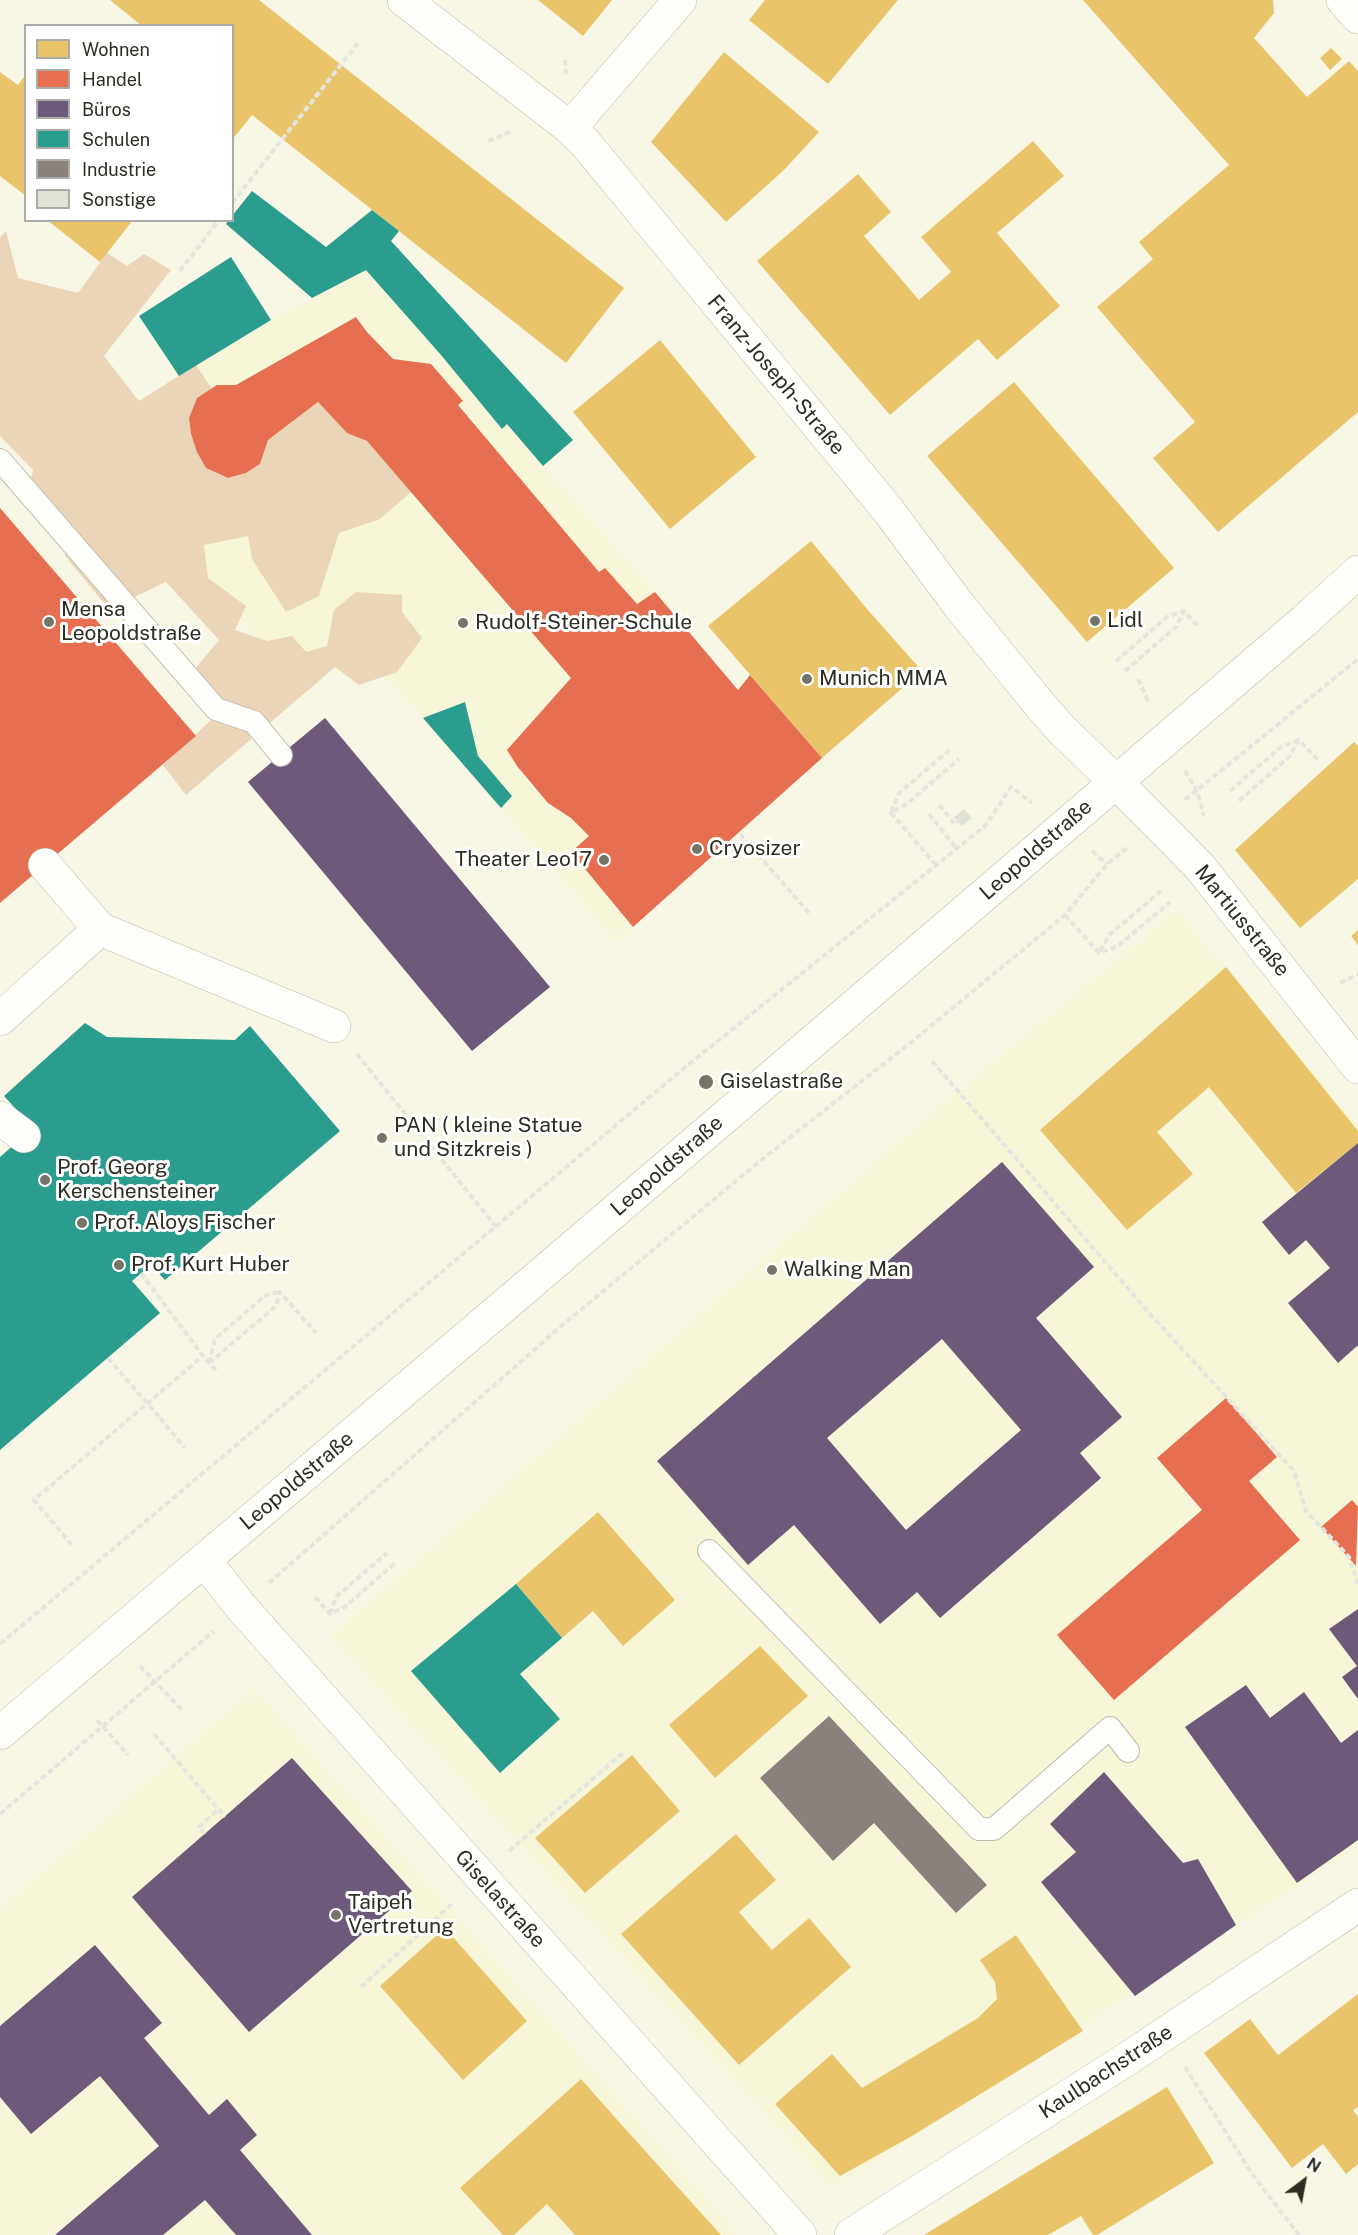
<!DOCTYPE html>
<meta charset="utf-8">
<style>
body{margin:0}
#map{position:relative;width:1358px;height:2235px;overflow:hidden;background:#f8f7e6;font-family:"Public Sans",sans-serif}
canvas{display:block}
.legend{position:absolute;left:24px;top:24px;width:210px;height:198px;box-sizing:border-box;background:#fff;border:2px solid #ababa7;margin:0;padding:8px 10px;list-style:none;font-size:18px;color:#2e2d22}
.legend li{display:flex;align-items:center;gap:12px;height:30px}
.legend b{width:30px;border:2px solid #ababa7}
.north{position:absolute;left:1274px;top:2151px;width:60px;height:60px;-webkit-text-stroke:4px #fff;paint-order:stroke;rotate:32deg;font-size:16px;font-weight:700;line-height:24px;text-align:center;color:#2e2d22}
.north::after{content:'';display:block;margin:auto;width:21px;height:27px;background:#2e2d22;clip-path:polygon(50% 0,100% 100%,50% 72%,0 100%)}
</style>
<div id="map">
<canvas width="1358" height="2235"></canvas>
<ul class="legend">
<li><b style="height:16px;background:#e9c46a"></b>Wohnen</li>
<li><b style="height:16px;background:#e76f51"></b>Handel</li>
<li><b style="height:16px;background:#6d597a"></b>Büros</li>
<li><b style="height:16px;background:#2a9d8f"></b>Schulen</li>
<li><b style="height:16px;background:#8a817c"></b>Industrie</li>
<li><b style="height:16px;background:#dfe1d4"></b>Sonstige</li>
</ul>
<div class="north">N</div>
</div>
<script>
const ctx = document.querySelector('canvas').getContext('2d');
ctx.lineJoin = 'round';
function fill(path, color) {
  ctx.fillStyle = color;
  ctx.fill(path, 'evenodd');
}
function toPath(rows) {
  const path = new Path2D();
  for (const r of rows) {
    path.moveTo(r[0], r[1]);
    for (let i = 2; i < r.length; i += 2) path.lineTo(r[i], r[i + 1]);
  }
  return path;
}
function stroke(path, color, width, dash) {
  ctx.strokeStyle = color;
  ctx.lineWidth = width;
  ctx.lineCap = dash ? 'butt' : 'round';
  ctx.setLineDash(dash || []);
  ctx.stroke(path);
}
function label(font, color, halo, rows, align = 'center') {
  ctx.font = font + ' "Public Sans",sans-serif';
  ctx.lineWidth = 6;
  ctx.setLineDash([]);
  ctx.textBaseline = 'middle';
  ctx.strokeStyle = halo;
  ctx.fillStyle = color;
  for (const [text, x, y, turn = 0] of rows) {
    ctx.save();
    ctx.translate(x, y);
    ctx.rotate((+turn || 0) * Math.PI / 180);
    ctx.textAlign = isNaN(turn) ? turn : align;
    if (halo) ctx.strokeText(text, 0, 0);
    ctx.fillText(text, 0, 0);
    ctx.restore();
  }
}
fill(toPath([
 [366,270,441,355,501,429,507,425,653,590,738,690,722,710,789,788,617,942,423,718,368,658,272,654,175,546,139,401,271,320],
 [1177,910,1358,1126,1358,1846,833,2188,331,1636,939,1107],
 [255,1689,739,2235,0,2235,0,1909]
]), '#f7f6d9');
fill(toPath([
 [6,231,18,278,78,293,107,253,127,266,144,254,171,270,104,356,139,401,196,365,212,389,197,398,189,418,191,434,206,468,228,478,246,473,260,464,268,440,318,402,347,433,367,441,411,492,380,519,339,533,319,596,286,612,252,559,248,536,204,545,208,578,246,606,235,630,267,641,292,636,306,652,327,646,334,610,356,592,402,595,402,612,422,638,397,672,359,685,335,667,186,795,163,765,213,718,193,671,219,640,166,582,109,609,65,556,68,526,30,483,33,470,0,436,0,238]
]), '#ead5b9');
fill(toPath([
 [110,0,259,0,624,288,566,363,252,115,232,140,232,26,142,26],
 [538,0,612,0,583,36],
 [765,0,898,0,828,84,749,20],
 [1083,0,1273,0,1274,13,1254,38,1307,97,1349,61,1358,71,1358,412,1218,532,1153,458,1195,422,1097,307,1153,259,1139,242,1229,165],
 [1331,48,1342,59,1330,70,1320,58],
 [724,52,819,132,784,170,726,222,651,142],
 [0,72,18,85,24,77,26,79,26,196,0,176],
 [1033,141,1064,176,997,233,1060,306,997,360,978,339,890,415,757,261,858,174,891,212,864,236,919,300,951,272,921,237],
 [47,220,133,220,100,262],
 [660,340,756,457,670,529,573,412],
 [1014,382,1174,568,1087,642,927,456],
 [811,541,867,609,922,671,822,758,708,626],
 [1354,742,1358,746,1358,879,1300,928,1235,850],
 [1358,930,1358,945,1351,936],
 [1226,967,1358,1131,1358,1143,1296,1193,1209,1087,1157,1132,1193,1174,1127,1230,1040,1130],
 [598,1512,675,1600,623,1646,593,1611,562,1638,516,1584],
 [760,1646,808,1696,715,1778,669,1725],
 [632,1755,680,1811,585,1893,535,1838],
 [736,1834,776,1880,739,1912,772,1950,809,1918,851,1967,739,2065,621,1934],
 [445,1928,527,2021,463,2080,380,1986],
 [1016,1935,1083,2031,912,2136,840,2176,775,2104,832,2054,862,2088,978,2018,997,1999,995,1982,980,1960],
 [1358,1994,1358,2107,1353,2110,1358,2117,1358,2164,1346,2174,1323,2144,1292,2168,1204,2053,1250,2019,1278,2055],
 [581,2079,620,2123,721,2235,575,2235,547,2204,514,2235,503,2235,460,2188],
 [1167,2087,1214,2163,1097,2235,1093,2235,1081,2216,1048,2235,924,2235]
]), '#e9c46a');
fill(toPath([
 [356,317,367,332,393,359,431,364,463,401,458,405,599,572,605,568,637,604,655,592,738,690,750,675,822,758,633,927,571,852,589,836,571,818,548,803,517,766,507,750,571,678,367,441,347,433,318,402,268,440,260,464,246,473,228,478,206,468,197,452,191,434,189,418,197,398,217,385,236,385],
 [0,508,196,736,0,903],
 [1226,1398,1277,1457,1249,1481,1300,1540,1114,1700,1057,1635,1202,1510,1157,1458],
 [1352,1500,1358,1507,1356,1566,1321,1527]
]), '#e76f51');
fill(toPath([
 [325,718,550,987,472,1051,248,782],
 [1358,1143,1358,1347,1357,1346,1338,1363,1288,1303,1330,1268,1306,1240,1289,1255,1262,1222],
 [1002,1162,1094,1267,1036,1318,1122,1417,1080,1453,1101,1478,940,1618,917,1592,880,1624,794,1525,748,1565,657,1461],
 [942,1339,1021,1430,906,1530,827,1438],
 [1358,1609,1358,1699,1342,1677,1357,1666,1329,1629],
 [1246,1685,1270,1718,1304,1692,1341,1743,1358,1730,1358,1840,1297,1883,1185,1727],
 [292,1758,412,1891,249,2032,132,1897],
 [1104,1772,1183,1863,1198,1859,1236,1925,1135,1996,1041,1882,1076,1852,1050,1824],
 [95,1945,162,2023,144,2038,209,2115,227,2099,257,2135,240,2150,312,2235,236,2235,205,2200,163,2235,55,2235,159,2146,100,2076,31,2134,0,2097,0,2026]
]), '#6d597a');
fill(toPath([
 [252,191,326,247,372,210,399,231,391,241,573,440,543,466,507,424,502,429,441,355,366,270,312,298,226,224,229,220,232,220,232,216],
 [231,257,271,320,179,376,139,316],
 [465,702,478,756,512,796,501,808,423,718],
 [85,1023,107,1037,235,1040,250,1026,340,1131,165,1280,151,1265,132,1281,160,1313,0,1450,0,1157,33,1128,4,1096],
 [516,1584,562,1638,520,1674,560,1719,500,1773,411,1671]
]), '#2a9d8f');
fill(toPath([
 [829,1716,987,1885,956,1913,874,1823,833,1861,760,1778]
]), '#8a817c');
fill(toPath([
 [964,809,972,818,962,826,954,817]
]), '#dfe1d4');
const service = toPath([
 [0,460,216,709,254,722,281,755],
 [709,1551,979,1829,994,1829,1110,1728,1128,1751]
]);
const pedestrian = toPath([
 [45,865,100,929],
 [0,1019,100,929,334,1026],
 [0,1118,24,1136]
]);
const minor = toPath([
 [1343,0,1358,17],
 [570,128,680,0],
 [1116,782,1200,867,1358,1067],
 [204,1560,242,1608,800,2235],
 [851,2235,1127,2059,1358,1905]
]);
const secondary = toPath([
 [404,0,570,128,586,144,888,510,958,604,1040,705,1062,730,1116,782],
 [0,1733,532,1282,1304,621,1358,572]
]);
stroke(service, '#bcbbae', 24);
stroke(pedestrian, '#bcbbae', 34);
stroke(minor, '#bcbbae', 34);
stroke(secondary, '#bcbbae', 34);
stroke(toPath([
 [565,60,566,74],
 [488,141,512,131],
 [232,203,358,43],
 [180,271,219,220],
 [1116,661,1167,617,1184,611,1199,627],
 [1125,671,1176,627,1184,611],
 [1138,679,1149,703],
 [1185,771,1197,791,1204,816],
 [1230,791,1281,747,1299,740,1318,760],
 [1185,800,1358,659],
 [1239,801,1290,756,1298,741],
 [939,805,955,824,963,817],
 [891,812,899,793,951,749],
 [929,814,957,849],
 [740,834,810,914],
 [1092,851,1107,864],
 [936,865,891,813,908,803,959,759],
 [1065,915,1099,953,1118,946,1170,902],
 [1100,951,1109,935,1161,891],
 [1340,983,1358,974],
 [357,1054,496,1227],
 [932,1061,1150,1314,1294,1471,1306,1511,1349,1557,1358,1584],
 [141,1273,203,1356,216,1370],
 [209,1363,276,1306,280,1292,316,1333],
 [209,1363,215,1339,266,1295,280,1292],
 [160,1418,185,1448],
 [72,1545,34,1500,203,1356],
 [269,1583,559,1328,760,1161,914,1040,1065,915,1107,864,1128,847],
 [315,1597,330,1614,345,1607,396,1562],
 [330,1614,336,1597,387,1553],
 [0,1644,672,1078,986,825,1011,787,1032,803],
 [140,1666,182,1710],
 [97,1720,128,1755],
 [154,1734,225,1817],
 [0,1814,214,1631],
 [205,1834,199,1827,219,1809],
 [509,1851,624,1752],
 [361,1987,453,1903],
 [1185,2067,1252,2174,1299,2235]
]), '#e5e5df', 4, [6, 3]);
stroke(service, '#fefefb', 22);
stroke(pedestrian, '#fefefb', 33);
stroke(minor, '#fefefb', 33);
stroke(secondary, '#fefefb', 33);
stroke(toPath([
 [108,1358,160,1418]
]), '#e5e5df', 4, [6, 3]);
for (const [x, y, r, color] of [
 [1095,621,6,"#757467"],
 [49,622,6,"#757467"],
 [463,623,6,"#757467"],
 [807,679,6,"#757467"],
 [697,849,6,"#757467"],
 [604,860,6,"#757467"],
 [706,1082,8,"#757467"],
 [382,1138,6,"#757467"],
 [45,1180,6,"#757467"],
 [82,1223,6,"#757467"],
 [119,1265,6,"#757467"],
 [772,1270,6,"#757467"],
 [336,1915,6,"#757467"]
]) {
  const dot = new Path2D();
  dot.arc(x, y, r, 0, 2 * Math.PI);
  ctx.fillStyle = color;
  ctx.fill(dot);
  stroke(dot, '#fff', 2);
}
label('21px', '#2e2d22', '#fff', [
 ["Franz-Joseph-Straße",776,375,50],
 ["Leopoldstraße",1036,850,-41],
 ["Martiusstraße",1242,921,51],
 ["Leopoldstraße",667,1166,-41],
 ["Leopoldstraße",297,1481,-40],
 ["Giselastraße",500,1899,48],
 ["Kaulbachstraße",1106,2072,-33]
]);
label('21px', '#2e2d22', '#fff', [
 ["Mensa",61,610],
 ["Leopoldstraße",61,634],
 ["Lidl",1107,621],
 ["Rudolf-Steiner-Schule",475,623],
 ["Munich MMA",819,679],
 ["Cryosizer",709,849],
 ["Theater Leo17",592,860,"right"],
 ["Giselastraße",720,1082],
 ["PAN ( kleine Statue",394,1126],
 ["und Sitzkreis )",394,1150],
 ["Prof. Georg",57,1168],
 ["Kerschensteiner",57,1192],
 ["Prof. Aloys Fischer",94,1223],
 ["Prof. Kurt Huber",131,1265],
 ["Walking Man",784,1270],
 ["Taipeh",348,1903],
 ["Vertretung",348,1927]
], 'left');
</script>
